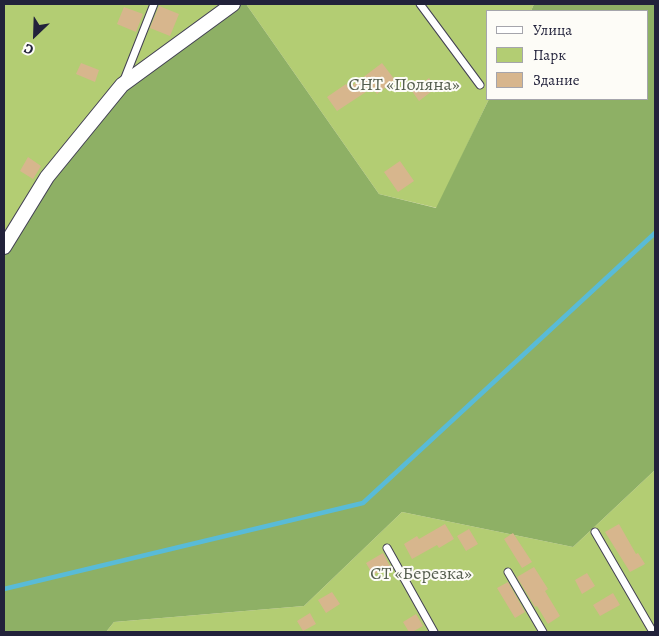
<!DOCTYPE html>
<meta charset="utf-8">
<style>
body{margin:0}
#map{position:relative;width:659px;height:636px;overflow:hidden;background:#f9ecdb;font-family:Alegreya,serif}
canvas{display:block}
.frame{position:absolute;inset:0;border:5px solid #22223b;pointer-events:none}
.legend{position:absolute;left:486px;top:10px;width:162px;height:90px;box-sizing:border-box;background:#fdfcf7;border:1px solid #a5a5ac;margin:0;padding:6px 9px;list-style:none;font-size:15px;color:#22223b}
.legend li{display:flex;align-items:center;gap:10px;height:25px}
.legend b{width:25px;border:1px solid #a5a5ac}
.north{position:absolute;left:10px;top:10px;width:50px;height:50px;-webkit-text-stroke:4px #fdfcf7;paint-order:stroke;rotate:204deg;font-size:14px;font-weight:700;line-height:20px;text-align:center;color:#22223b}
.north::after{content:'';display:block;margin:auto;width:18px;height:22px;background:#22223b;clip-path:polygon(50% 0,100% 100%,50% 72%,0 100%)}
</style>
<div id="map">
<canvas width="659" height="636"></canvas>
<div class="frame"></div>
<ul class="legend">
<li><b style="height:6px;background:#fff"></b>Улица</li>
<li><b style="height:14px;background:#b3cd73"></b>Парк</li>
<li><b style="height:14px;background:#d7b68d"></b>Здание</li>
</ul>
<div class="north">С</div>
</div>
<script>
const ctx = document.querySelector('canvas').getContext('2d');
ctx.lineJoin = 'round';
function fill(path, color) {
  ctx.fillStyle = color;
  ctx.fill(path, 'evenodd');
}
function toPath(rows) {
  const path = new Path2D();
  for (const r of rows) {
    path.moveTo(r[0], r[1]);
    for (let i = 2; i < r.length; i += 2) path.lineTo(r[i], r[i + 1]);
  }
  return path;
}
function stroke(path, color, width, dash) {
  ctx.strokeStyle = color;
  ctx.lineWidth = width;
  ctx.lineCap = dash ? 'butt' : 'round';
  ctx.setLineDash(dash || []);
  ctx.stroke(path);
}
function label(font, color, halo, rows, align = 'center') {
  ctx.font = font + ' Alegreya,serif';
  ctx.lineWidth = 4;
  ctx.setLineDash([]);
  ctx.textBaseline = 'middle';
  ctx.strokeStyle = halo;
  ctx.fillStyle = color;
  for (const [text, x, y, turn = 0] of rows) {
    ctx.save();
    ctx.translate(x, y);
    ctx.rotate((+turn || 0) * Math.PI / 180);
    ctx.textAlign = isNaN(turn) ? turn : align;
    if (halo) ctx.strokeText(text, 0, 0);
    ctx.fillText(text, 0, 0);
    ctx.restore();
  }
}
fill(toPath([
 [4,4,233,4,4,247],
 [246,4,534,4,531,11,488,11,489,99,437,208,379,194],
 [655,470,655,632,106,632,114,622,304,606,402,512,573,547]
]), '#b3cd73');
fill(toPath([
 [233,4,246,4,379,194,436,208,489,99,648,99,648,11,531,11,534,4,655,4,655,470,573,547,402,512,304,606,114,622,106,632,4,632,4,247,122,85]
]), '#8eb065');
stroke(toPath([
 [4,589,363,503,655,233]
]), '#59bbd7', 4.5);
fill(toPath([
 [159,6,179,14,170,36,150,28],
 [124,7,143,14,136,32,117,24],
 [81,63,99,70,95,82,76,74],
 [382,63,395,80,377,94,372,88,337,111,327,97,346,84,349,88],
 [429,78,436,88,419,101,412,91],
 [28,157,41,166,33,179,20,171],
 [400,161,414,181,398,192,384,172],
 [445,524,454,539,439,548,437,545,412,559,404,544,417,536,419,539],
 [619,524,636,554,638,553,645,564,630,572,605,532],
 [469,529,478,544,466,551,457,536],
 [513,533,532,562,522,568,504,539],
 [383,553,390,566,373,575,366,563],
 [534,567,548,589,545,591,560,616,548,624,537,606,535,607,517,577],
 [587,573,595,586,582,594,575,580],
 [508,582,525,612,515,618,497,588],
 [332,592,340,604,326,613,318,600],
 [613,593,620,605,600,616,593,605],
 [310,613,316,624,303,631,297,621],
 [416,614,423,626,412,632,409,632,403,622]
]), '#d7b68d');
const service = toPath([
 [420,4,480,85],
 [124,80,154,4],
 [595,532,653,632],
 [387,548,434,632],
 [508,572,543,632]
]);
const minor = toPath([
 [4,247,47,177,122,85,233,4]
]);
stroke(service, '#424053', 9);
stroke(minor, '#424053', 16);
stroke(service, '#fff', 7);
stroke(minor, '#fff', 14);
label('18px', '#555e4f', '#fdfcf7', [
 ["СНТ «Поляна»",404,86],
 ["СТ «Березка»",421,575]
]);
</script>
